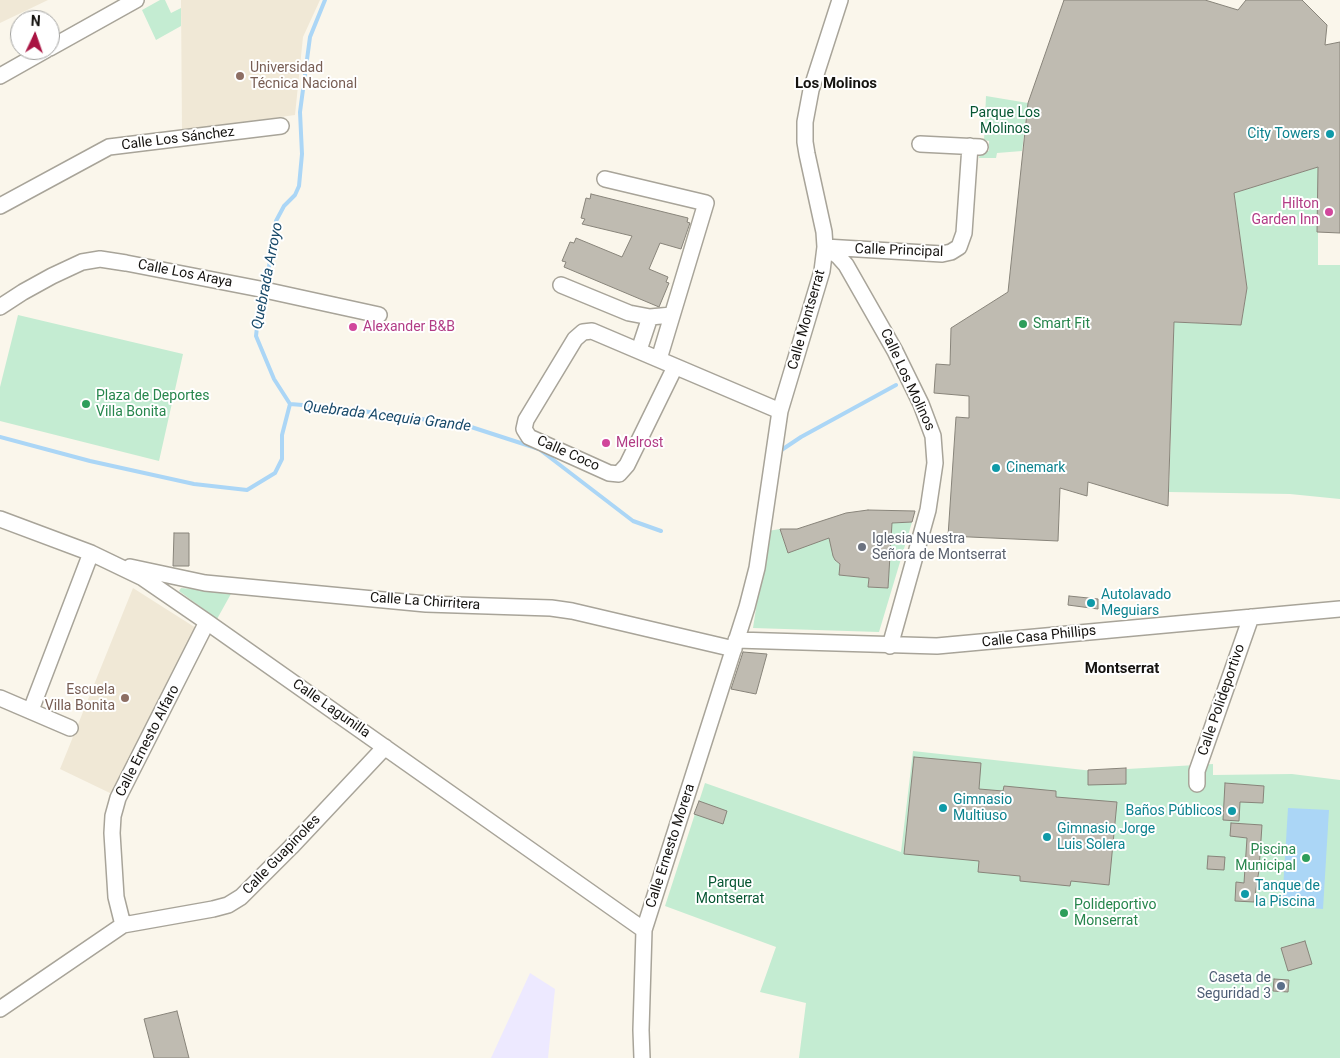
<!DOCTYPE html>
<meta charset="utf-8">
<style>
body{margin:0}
#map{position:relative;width:1340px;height:1058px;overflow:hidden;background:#faf6eb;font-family:Roboto,sans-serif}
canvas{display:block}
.north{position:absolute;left:10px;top:10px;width:50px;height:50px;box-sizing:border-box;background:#fff;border:1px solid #a1a19f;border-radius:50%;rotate:3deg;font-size:14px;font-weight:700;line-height:20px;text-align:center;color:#151310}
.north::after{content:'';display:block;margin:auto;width:18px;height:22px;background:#a91342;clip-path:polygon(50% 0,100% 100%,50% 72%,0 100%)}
</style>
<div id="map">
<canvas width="1340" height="1058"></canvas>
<div class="north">N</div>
</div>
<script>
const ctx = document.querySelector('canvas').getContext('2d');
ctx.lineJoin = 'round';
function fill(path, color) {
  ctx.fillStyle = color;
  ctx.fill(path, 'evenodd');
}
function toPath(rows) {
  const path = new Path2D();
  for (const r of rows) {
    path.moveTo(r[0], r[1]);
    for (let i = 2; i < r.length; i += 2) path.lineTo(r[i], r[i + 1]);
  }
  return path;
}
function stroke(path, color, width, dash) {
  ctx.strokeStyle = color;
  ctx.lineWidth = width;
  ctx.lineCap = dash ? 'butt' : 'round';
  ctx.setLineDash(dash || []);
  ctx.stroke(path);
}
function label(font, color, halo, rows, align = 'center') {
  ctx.font = font + ' Roboto,sans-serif';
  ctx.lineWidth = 4;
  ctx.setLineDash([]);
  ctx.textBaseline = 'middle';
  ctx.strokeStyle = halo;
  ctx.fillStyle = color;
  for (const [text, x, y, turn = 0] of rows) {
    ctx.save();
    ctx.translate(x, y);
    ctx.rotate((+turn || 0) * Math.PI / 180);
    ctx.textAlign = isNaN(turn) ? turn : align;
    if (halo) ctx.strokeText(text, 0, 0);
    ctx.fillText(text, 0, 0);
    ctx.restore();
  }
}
fill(toPath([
 [0,0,48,0,0,23],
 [181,0,320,0,303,37,295,115,182,131],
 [133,588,196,628,112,794,60,769]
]), '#f0e8d6');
fill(toPath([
 [530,973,555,989,548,1058,491,1058]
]), '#ede9ff');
fill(toPath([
 [160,0,165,0,171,13,181,8,181,26,156,40,142,10],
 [986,96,1028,103,1022,151,997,153,996,158,979,158,980,152,989,151,989,141,984,140],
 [1318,167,1318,265,1340,265,1340,499,1290,494,1169,492,1174,322,1241,325,1247,288,1234,193],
 [18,315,183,354,159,461,0,421,0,387],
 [873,518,834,544,832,551,835,560,840,564,840,575,869,578,868,587,888,588,892,523,912,522,879,632,753,628,768,531,780,529,788,553],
 [181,588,232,592,217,619,179,591],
 [913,751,1093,771,1213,764,1213,775,1292,774,1340,780,1340,1058,799,1058,806,1003,760,992,776,947,665,906,705,783,901,852]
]), '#c4ecd2');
fill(toPath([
 [1288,808,1329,810,1323,909,1282,906]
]), '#abd6f6');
stroke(toPath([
 [266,286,276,221,284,206,295,195,299,186,302,154,300,112,310,37,325,0],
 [265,293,258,318,256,336,274,379,290,404],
 [290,404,340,408,465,425,539,449,633,521,661,531],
 [0,437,90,461,194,484,247,490,275,473,282,459,282,435,290,404],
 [780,451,801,437,896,385]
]), '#abd6f6', 4);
const building = toPath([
 [1064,0,1205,0,1238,10,1246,0,1302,0,1327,25,1325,45,1340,42,1340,233,1317,232,1318,167,1234,193,1247,288,1241,325,1174,322,1168,506,1088,482,1087,496,1060,488,1058,541,948,536,956,417,969,418,969,396,934,393,936,364,950,365,951,328,1008,292,1028,103,1064,0],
 [591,194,688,218,687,222,690,223,681,249,660,243,649,269,668,277,666,282,669,283,659,307,564,267,566,262,562,261,570,242,574,243,576,238,622,257,632,236,582,224,585,219,581,218,586,198,590,199,591,194],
 [868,510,915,511,912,522,892,523,888,588,868,587,869,578,839,575,840,564,835,560,833,556,829,538,788,553,780,529,797,529,846,513,868,510],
 [174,533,189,533,189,566,173,566,174,533],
 [1069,596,1098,599,1098,609,1068,605,1069,596],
 [743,652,767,654,756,694,731,689,743,652],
 [914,757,981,763,979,789,1003,791,1004,786,1056,791,1056,797,1117,802,1109,885,1071,881,1070,886,1020,881,1020,876,978,872,979,861,904,854,914,757],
 [1126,768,1126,784,1088,785,1088,770,1126,768],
 [1225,783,1264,786,1263,803,1240,802,1239,821,1223,820,1225,783],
 [699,801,727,811,723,824,694,814,699,801],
 [1231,823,1262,825,1259,870,1254,902,1235,901,1236,882,1244,883,1247,838,1230,836,1231,823],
 [1208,856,1225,857,1224,870,1207,869,1208,856],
 [1305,941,1312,964,1288,971,1281,948,1305,941],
 [1274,979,1289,980,1288,992,1273,991,1274,979],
 [177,1011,189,1058,154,1058,144,1019,177,1011]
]);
fill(building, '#bfbbb1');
stroke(building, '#88847a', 1);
const minor = toPath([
 [50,48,136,0],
 [0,76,46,50],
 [920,144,980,147],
 [605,179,706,203,659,359],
 [0,206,109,147,281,126],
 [825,247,838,256,846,265,895,351,921,404,933,436,935,463,928,510,890,646],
 [825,247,942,254,951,252,959,247,964,233,970,146],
 [561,285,629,313,650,317,672,315],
 [0,307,23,292,52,276,82,262,100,259,126,263,260,289,379,315],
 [639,350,650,317],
 [675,367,627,465,619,474,609,473,529,437,524,429,526,420,575,339,583,332,592,331,780,411],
 [0,519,91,553,143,578,207,622,644,930],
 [130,567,205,583,426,604,551,608,572,611,734,649],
 [736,640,937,646,1340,609],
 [0,698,70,728],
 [31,710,91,553],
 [1197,784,1197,771,1251,617],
 [123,925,116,897,112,833,113,816,118,798,207,622],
 [0,1009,123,925,213,909,228,905,241,897,291,847,385,747],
 [642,1058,641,1030,644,930,747,607,757,568,780,411,822,271,825,247,824,232,807,154,805,142,805,122,811,90,840,0]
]);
stroke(minor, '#a8a499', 18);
stroke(minor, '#fff', 15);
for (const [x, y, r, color] of [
 [240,76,5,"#8d6e63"],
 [1330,134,5,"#0f9aa8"],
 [1329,212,5,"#d1479c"],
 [1023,324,5,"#2e9e5b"],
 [353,327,5,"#d1479c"],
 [86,404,5,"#2e9e5b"],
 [606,443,5,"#d1479c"],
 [996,468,5,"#0f9aa8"],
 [862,547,5,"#6b7280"],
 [1091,603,5,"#0f9aa8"],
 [125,698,5,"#8d6e63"],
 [943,808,5,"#0f9aa8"],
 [1232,811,5,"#0f9aa8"],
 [1047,837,5,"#0f9aa8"],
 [1306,858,5,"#2e9e5b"],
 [1245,894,5,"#0f9aa8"],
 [1064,913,5,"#2e9e5b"],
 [1281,986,5,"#5c6f8a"]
]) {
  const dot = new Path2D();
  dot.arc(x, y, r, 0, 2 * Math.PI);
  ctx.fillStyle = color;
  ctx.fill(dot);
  stroke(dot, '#fff', 2);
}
label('14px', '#785e54', '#fff', [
 ["Universidad",250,68],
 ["Técnica Nacional",250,84],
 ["Escuela",115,690,"right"],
 ["Villa Bonita",115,706,"right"]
], 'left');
label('14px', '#065632', '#fff', [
 ["Parque Los",1005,113],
 ["Molinos",1005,129],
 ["Parque",730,883],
 ["Montserrat",730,899]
]);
label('14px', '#0d838f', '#fff', [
 ["City Towers",1320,134,"right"],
 ["Cinemark",1006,468],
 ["Autolavado",1101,595],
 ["Meguiars",1101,611],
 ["Gimnasio",953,800],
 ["Multiuso",953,816],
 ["Baños Públicos",1222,811,"right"],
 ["Gimnasio Jorge",1057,829],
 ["Luis Solera",1057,845],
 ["Tanque de",1255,886],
 ["la Piscina",1255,902]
], 'left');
label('14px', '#151310', '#fff', [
 ["Calle Los Sánchez",178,139,-7],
 ["Calle Principal",899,251,2],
 ["Calle Los Araya",185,274,11],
 ["Calle Montserrat",807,320,-74],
 ["Calle Los Molinos",907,380,65],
 ["Calle Coco",568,454,24],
 ["Calle La Chirritera",425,602,4],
 ["Calle Casa Phillips",1039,637,-6],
 ["Calle Polideportivo",1222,700,-71],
 ["Calle Lagunilla",331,709,35],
 ["Calle Ernesto Alfaro",148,741,-63],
 ["Calle Ernesto Morera",671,846,-72],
 ["Calle Guapinoles",282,855,-46]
]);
label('14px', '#b23c85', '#fff', [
 ["Hilton",1319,204,"right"],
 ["Garden Inn",1319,220,"right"],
 ["Alexander B&B",363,327],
 ["Melrost",616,443]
], 'left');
label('14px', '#27864d', '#fff', [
 ["Smart Fit",1033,324],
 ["Plaza de Deportes",96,396],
 ["Villa Bonita",96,412],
 ["Piscina",1296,850,"right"],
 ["Municipal",1296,866,"right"],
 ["Polideportivo",1074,905],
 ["Monserrat",1074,921]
], 'left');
label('14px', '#5b616d', '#fff', [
 ["Iglesia Nuestra",872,539],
 ["Señora de Montserrat",872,555]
], 'left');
label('14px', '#4e5e75', '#fff', [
 ["Caseta de",1271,978],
 ["Seguridad 3",1271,994]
], 'right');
label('bold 15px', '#151310', '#fff', [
 ["Los Molinos",836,84],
 ["Montserrat",1122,669]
]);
label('italic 15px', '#1a4b6b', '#fff', [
 ["Quebrada Arroyo",268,276,-79],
 ["Quebrada Acequia Grande",387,417,7]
]);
</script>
